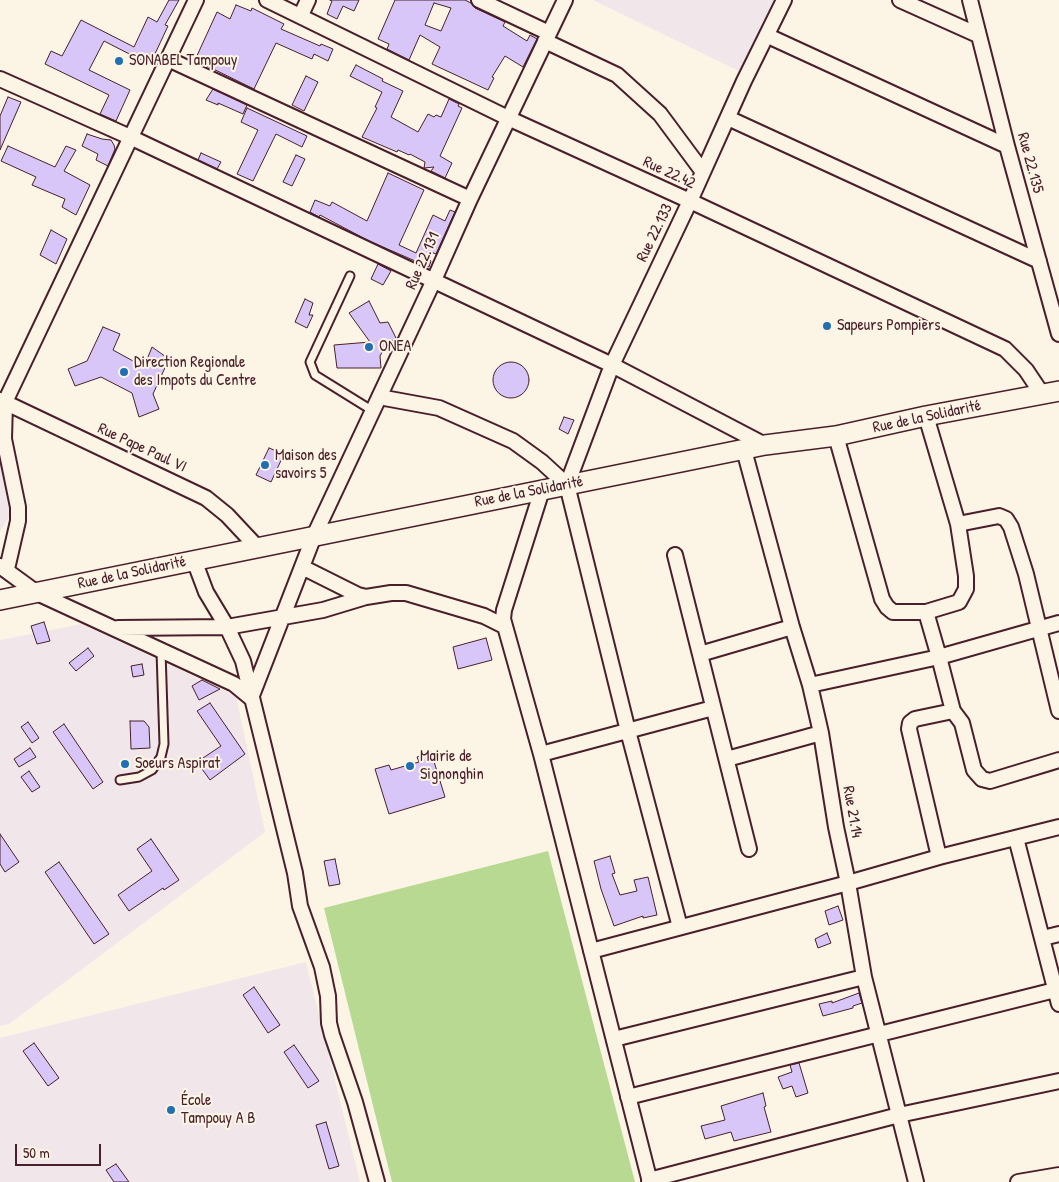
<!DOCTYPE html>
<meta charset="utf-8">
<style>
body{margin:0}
#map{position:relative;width:1059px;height:1182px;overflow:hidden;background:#fcf5e5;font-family:"Patrick Hand",sans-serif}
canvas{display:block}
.scale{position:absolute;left:15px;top:1144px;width:86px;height:22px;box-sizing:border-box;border:2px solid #4a1f2b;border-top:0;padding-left:6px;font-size:15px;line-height:18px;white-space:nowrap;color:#4a1f2b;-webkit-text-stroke:4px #fcf5e5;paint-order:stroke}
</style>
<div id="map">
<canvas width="1059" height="1182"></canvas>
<div class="scale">50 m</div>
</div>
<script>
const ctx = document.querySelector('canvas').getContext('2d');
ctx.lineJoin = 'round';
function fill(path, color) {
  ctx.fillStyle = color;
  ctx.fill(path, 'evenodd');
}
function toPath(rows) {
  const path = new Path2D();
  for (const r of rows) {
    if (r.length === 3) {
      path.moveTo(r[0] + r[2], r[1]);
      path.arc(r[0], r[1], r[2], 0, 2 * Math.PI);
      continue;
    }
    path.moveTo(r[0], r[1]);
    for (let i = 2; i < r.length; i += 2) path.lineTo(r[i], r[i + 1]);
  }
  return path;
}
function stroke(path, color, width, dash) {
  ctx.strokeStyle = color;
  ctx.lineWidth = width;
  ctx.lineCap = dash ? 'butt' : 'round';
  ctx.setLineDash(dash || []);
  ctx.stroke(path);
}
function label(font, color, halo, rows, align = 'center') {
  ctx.font = font + ' "Patrick Hand",sans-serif';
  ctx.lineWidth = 4;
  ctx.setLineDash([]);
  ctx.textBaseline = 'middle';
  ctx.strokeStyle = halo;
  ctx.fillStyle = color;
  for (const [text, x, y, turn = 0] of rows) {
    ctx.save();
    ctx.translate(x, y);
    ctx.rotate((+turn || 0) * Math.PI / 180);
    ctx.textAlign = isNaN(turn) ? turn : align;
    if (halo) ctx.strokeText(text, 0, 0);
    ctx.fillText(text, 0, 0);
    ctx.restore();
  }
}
fill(toPath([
 [593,0,775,0,741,72],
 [0,423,19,500,0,532],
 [82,624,236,696,265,832,9,1024,0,1026,0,640],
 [306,962,360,1182,0,1182,0,1038]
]), '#f1e7ea');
fill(toPath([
 [548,851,635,1182,392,1182,324,908]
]), '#b7d992');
const building = toPath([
 [169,0,179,0,165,25,168,26,154,56,150,54,145,62,104,41,89,70,130,90,116,121,100,114,109,95,45,64,51,51,62,56,81,20,134,47,148,17,157,22,169,0],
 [330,0,359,0,354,11,343,6,337,19,327,14,332,1,330,0],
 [395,0,465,0,471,3,475,8,505,22,503,26,527,41,530,35,537,39,523,67,505,56,492,77,494,78,488,90,432,64,440,47,420,35,409,60,387,49,389,44,378,39,395,0],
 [434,3,451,8,441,31,425,25,434,3],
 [236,5,251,11,252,8,284,24,281,29,320,46,321,44,333,49,328,61,314,54,312,59,276,43,254,89,195,60,217,12,230,19,236,5],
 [356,65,383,79,382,81,403,91,391,117,418,132,428,114,434,117,436,115,441,117,449,99,459,104,458,106,462,108,440,156,452,163,445,178,431,171,434,167,424,168,425,162,410,154,409,155,398,150,397,152,362,137,377,108,375,107,382,92,350,76,356,65],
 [306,76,318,82,304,111,292,105,306,76],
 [213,89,247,105,243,114,218,103,218,105,206,100,213,89],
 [8,97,21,102,0,150,0,116,8,97],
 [247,108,307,136,302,147,276,134,253,181,237,174,258,130,241,122,247,108],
 [87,134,102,139,111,140,114,145,115,149,108,166,96,160,98,154,82,146,87,134],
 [8,146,55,167,66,146,76,150,64,171,90,185,76,215,62,207,65,199,32,185,36,177,1,161,8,146],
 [201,153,221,162,217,169,198,160,201,153],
 [296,155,305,159,292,186,283,182,296,155],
 [388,173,424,190,399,245,416,253,433,215,445,221,450,210,455,212,436,254,431,252,428,259,431,261,429,267,369,241,320,215,319,217,310,212,315,200,330,206,332,202,367,221,388,173],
 [51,230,67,239,56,264,40,255,51,230],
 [378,264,391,271,383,285,371,279,378,264],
 [305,299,313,303,309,315,313,315,307,328,295,322,305,299],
 [369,301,380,323,388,322,396,338,386,345,380,356,381,368,337,368,334,345,370,342,349,313,369,301],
 [103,327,120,334,113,350,144,367,152,347,169,359,153,394,159,409,139,417,132,393,101,377,75,386,68,369,87,361,103,327],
 [511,380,18],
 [564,417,574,420,568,434,559,429,564,417],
 [269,448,284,454,271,482,256,475,269,448],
 [44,622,50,641,37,644,31,626,44,622],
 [486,638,492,660,458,669,453,647,486,638],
 [88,648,94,656,76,671,69,663,88,648],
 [142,664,144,675,133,677,131,666,142,664],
 [202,680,220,689,199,700,192,686,202,680],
 [210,703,245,754,210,780,197,762,221,746,197,711,210,703],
 [130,721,144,721,149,727,150,748,131,749,130,721],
 [28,722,39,738,32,743,21,727,28,722],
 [64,724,103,782,93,789,53,732,64,724],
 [30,748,36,757,19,767,14,759,30,748],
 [431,752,445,797,389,814,375,769,389,765,391,770,419,762,417,757,431,752],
 [29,771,40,787,32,792,21,777,29,771],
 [0,834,19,862,5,872,0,864,0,834],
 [151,839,179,880,164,890,163,888,129,911,118,895,152,871,137,849,151,839],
 [610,856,615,873,612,874,620,895,637,891,634,880,648,877,657,915,643,918,643,916,614,926,601,889,594,861,610,856],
 [335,859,340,884,329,886,324,861,335,859],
 [59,862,109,934,94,944,45,872,59,862],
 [838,906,843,920,829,925,825,911,838,906],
 [827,933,831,943,818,948,815,939,827,933],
 [254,987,280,1025,268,1033,243,995,254,987],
 [859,993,862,1003,853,1006,853,1008,823,1016,819,1004,832,1001,832,1003,859,993],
 [34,1043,59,1078,48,1086,23,1051,34,1043],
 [294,1045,319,1081,308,1088,284,1052,294,1045],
 [799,1063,808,1093,796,1097,792,1086,783,1089,778,1077,792,1072,790,1065,799,1063],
 [763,1093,766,1106,764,1107,771,1132,734,1141,731,1132,705,1139,701,1126,725,1120,721,1106,763,1093],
 [326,1122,339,1166,329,1169,316,1125,326,1122],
 [116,1164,129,1182,114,1182,106,1170,116,1164]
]);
fill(building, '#d7c6f7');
stroke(building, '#4a1f2b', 1);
const lane = toPath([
 [350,276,310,362,315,375,373,411],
 [120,780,139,777,152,770,161,757,164,744,161,651]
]);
const street = toPath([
 [267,0,508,118,690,201,1005,349,1026,370,1042,394],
 [479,0,549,33],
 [900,0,978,35],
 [970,0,1007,146,1059,334],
 [301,15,308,0],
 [768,36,1007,146],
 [545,41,617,75,660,114,703,172],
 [168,59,470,199],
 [0,79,130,137,612,365,765,445],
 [728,118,1039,261],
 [379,397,439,408,513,441,542,462,567,485,628,731,680,927],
 [0,400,206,498,227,515,257,547],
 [836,436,882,599,887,607,893,612,926,612,959,602,966,589,966,576,958,524,926,416],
 [744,450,792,627,810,685,821,733,836,827,848,883,864,977,916,1182],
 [567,485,612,365,690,201,744,81,784,0],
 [542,490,504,610,503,619,541,754,650,1182],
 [958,524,999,516,1006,519,1011,527,1026,574,1059,711],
 [675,555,749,849],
 [194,560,206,592,227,627,243,661,295,873,300,906,322,967,328,996,329,1023,332,1035,355,1102,377,1182],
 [0,566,37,593,234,684,251,698],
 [302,567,358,595,366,597,391,593,406,593,484,616,504,626],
 [7,569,18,521,18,507,4,439,5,402,196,0],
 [926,612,939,657,953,711,962,723,974,770,982,779,990,781,1059,760],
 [118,628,227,627,323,610,366,597],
 [700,654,792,627],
 [810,685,939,657,1059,623],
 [251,698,314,536,434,280,470,199,565,0],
 [541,754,713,708],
 [727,759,821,733],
 [1016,838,1059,1004],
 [939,857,909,729,910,723,915,719,953,711],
 [1043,938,1059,934],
 [591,951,848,883,939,857,1059,827],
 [614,1039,864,977],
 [628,1097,1059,989],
 [649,1180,899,1115,1059,1081],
 [1018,1182,1059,1175]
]);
const secondary = toPath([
 [0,600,765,445,836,436,926,416,1059,391]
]);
stroke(lane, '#4a1f2b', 11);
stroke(street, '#4a1f2b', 18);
stroke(secondary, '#4a1f2b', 22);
stroke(lane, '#fcf5e5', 7);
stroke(street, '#fcf5e5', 14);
stroke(secondary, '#fcf5e5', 19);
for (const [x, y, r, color] of [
 [119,61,5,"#1f6fb2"],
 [827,326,5,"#1f6fb2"],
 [369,347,5,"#1f6fb2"],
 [124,372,5,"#1f6fb2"],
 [265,465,5,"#1f6fb2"],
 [125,764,5,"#1f6fb2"],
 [410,766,5,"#1f6fb2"],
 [171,1110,5,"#1f6fb2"]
]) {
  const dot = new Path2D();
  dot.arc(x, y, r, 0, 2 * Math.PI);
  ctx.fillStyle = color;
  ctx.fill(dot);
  stroke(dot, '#fcf5e5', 2);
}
label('16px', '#4a1f2b', '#fcf5e5', [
 ["SONABEL Tampouy",129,61],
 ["Sapeurs Pompiers",837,326],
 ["ONEA",379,347],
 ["Direction Regionale",134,363],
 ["des Impots du Centre",134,381],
 ["Maison des",275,456],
 ["savoirs 5",275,474],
 ["Mairie de",420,757],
 ["Signonghin",420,775],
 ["Soeurs Aspirat",135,764],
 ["École",181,1101],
 ["Tampouy A B",181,1119]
], 'left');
label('16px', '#4a1f2b', '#fcf5e5', [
 ["Rue 22.135",1030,163,75],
 ["Rue 22.42",669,173,25],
 ["Rue 22.133",655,233,-64],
 ["Rue 22.131",423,261,-66],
 ["Rue de la Solidarité",927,417,-12],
 ["Rue Pape Paul VI",142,448,25],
 ["Rue de la Solidarité",529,492,-11],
 ["Rue de la Solidarité",132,573,-12],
 ["Rue 21.14",852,812,80]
]);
</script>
